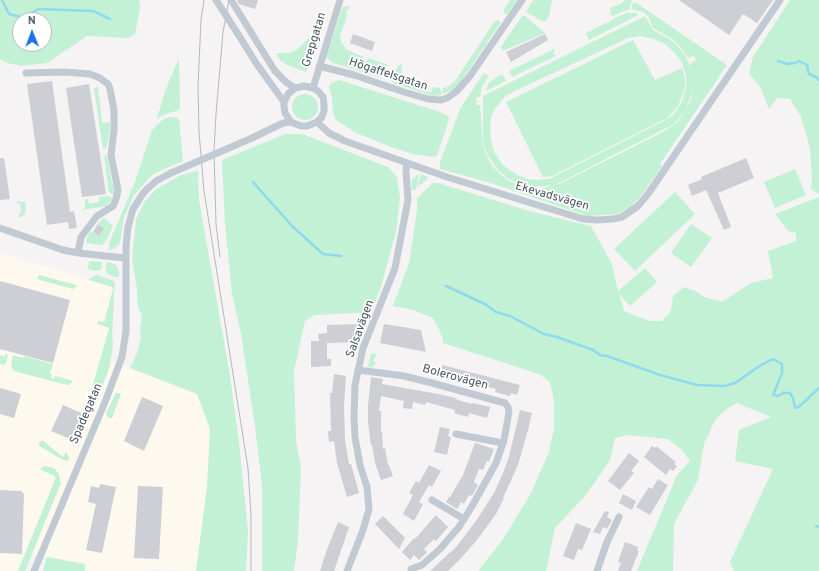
<!DOCTYPE html>
<meta charset="utf-8">
<style>
body{margin:0}
#map{position:relative;width:819px;height:571px;overflow:hidden;background:#f5f3f3;font-family:Overpass,sans-serif}
canvas{display:block}
.north{position:absolute;left:12px;top:12px;width:40px;height:40px;box-sizing:border-box;background:#fff;border:1px solid #b7bbc0;border-radius:50%;rotate:359deg;font-size:11px;font-weight:700;line-height:16px;text-align:center;color:#4a5661}
.north::after{content:'';display:block;margin:auto;width:14px;height:18px;background:#1a73e8;clip-path:polygon(50% 0,100% 100%,50% 72%,0 100%)}
</style>
<div id="map">
<canvas width="819" height="571"></canvas>
<div class="north">N</div>
</div>
<script>
const ctx = document.querySelector('canvas').getContext('2d');
ctx.lineJoin = 'round';
function fill(path, color) {
  ctx.fillStyle = color;
  ctx.fill(path, 'evenodd');
}
function toPath(rows) {
  const path = new Path2D();
  for (const r of rows) {
    if (r.length === 3) {
      path.moveTo(r[0] + r[2], r[1]);
      path.arc(r[0], r[1], r[2], 0, 2 * Math.PI);
      continue;
    }
    path.moveTo(r[0], r[1]);
    for (let i = 2; i < r.length; i += 2) path.lineTo(r[i], r[i + 1]);
  }
  return path;
}
function stroke(path, color, width, dash) {
  ctx.strokeStyle = color;
  ctx.lineWidth = width;
  ctx.lineCap = dash ? 'butt' : 'round';
  ctx.setLineDash(dash || []);
  ctx.stroke(path);
}
function label(font, color, halo, rows, align = 'center') {
  ctx.font = font + ' Overpass,sans-serif';
  ctx.lineWidth = 3.5;
  ctx.setLineDash([]);
  ctx.textBaseline = 'middle';
  ctx.strokeStyle = halo;
  ctx.fillStyle = color;
  for (const [text, x, y, turn = 0] of rows) {
    ctx.save();
    ctx.translate(x, y);
    ctx.rotate((+turn || 0) * Math.PI / 180);
    ctx.textAlign = isNaN(turn) ? turn : align;
    if (halo) ctx.strokeText(text, 0, 0);
    ctx.fillText(text, 0, 0);
    ctx.restore();
  }
}
fill(toPath([
 [0,253,115,287,113,296,109,360,197,394,210,429,207,487,196,571,144,569,143,571,85,571,84,564,28,553,23,571,0,571]
]), '#fdf9ef');
fill(toPath([
 [0,0,139,0,140,8,135,34,128,38,87,36,47,63,22,66,7,63,0,59],
 [20,20,44,20,44,44,20,44],
 [510,0,517,0,507,15,504,13,504,9],
 [533,0,552,0,549,16,546,21,542,21,526,12],
 [625,0,632,0,630,5,630,9,612,16,611,15,610,8,621,4],
 [790,0,819,0,819,194,811,189,812,177,810,148,801,117,790,99,777,98,769,109,760,87,749,73,753,57],
 [635,2,727,65,660,164,662,166,644,192,630,208,617,214,587,216,491,183,440,169,440,162,461,107,484,73,489,76,482,87,480,97,476,98,477,105,480,105,483,144,486,154,493,167,501,175,509,181,525,187,543,188,559,184,663,132,677,123,685,111,691,100,693,82,690,64,696,60,694,56,688,58,682,49,674,40,653,28,648,16,643,12,632,9,632,4],
 [349,6,349,10,346,10,347,16,340,36,341,42,347,50,364,57,363,59,367,61,369,58,388,65,383,74,379,77,333,63,330,61,326,56,342,9,343,7],
 [627,13,636,13,638,15,589,40,586,33,614,19,614,18],
 [522,16,525,16,545,33,503,51,501,47],
 [645,16,653,30,674,42,681,50,686,57,691,69,693,82,691,96,685,111,674,124,555,185,533,187,520,185,506,177,497,169,487,154,484,145,483,137,483,96],
 [641,36,654,39,665,44,676,54,683,65,686,77,686,88,682,102,673,115,660,123,549,179,536,180,527,179,517,175,503,165,494,152,492,145,490,130,491,117,494,110,505,96,517,90,628,38],
 [498,20,501,22,500,24,460,83,454,89,443,94,442,89,447,87,455,81,495,21],
 [324,22,306,72,287,65,280,60,276,53,289,53,298,49],
 [633,40,655,80,682,68,685,78,685,88,678,106,667,118,552,176,543,177,506,102],
 [554,49,554,54,556,56,512,77,509,71],
 [179,58,180,108,179,110,163,115,157,119,165,91],
 [400,64,402,64,401,76,403,78,406,76,431,93,433,87,440,88,442,95,433,96,393,83,391,80,394,72],
 [502,74,506,81,486,91,488,84,495,78],
 [339,80,440,112,448,116,449,119,437,156,432,157,413,154,394,148,356,133,336,120,333,113,332,98,329,87,331,83],
 [98,87,102,123,110,122,110,127,107,146,106,148,103,149,94,88],
 [305,107,13],
 [170,117,174,117,179,119,183,161,164,169,152,175,134,195,124,217,120,243,118,246,109,251,109,243,135,182,152,130,162,120],
 [285,134,302,134,388,167,397,177,400,198,396,232,382,283,372,312,315,315,305,321,294,371,296,441,301,468,298,540,294,571,262,571,262,485,255,426,241,334,232,294,225,224,222,160],
 [107,155,111,178,114,188,114,196,109,192,104,156],
 [795,169,806,195,775,208,764,182],
 [198,171,199,200,230,376,239,443,248,530,246,571,196,571,207,487,210,429,197,394,130,368,137,353,141,339,140,328,142,316,138,306,137,297,137,289,132,258,136,219,145,201,156,189,183,174],
 [419,174,416,190,411,190,412,179],
 [421,174,428,177,427,180,417,187],
 [433,183,438,183,529,211,591,226,612,264,618,291,645,268,657,282,630,306,619,294,624,311,649,321,662,321,671,311,673,296,684,287,696,291,704,297,722,302,751,283,773,278,768,251,796,241,796,233,788,231,775,214,819,197,819,571,734,571,730,562,773,469,735,461,739,430,771,417,737,403,724,411,715,420,704,444,698,480,674,524,673,571,637,571,677,475,690,461,682,450,668,439,628,435,615,438,610,460,600,475,583,498,555,528,546,571,478,571,502,541,530,495,549,452,554,428,554,403,552,390,549,381,539,374,443,343,443,338,433,318,413,310,393,306,409,263,417,210,417,198],
 [675,192,695,214,635,271,614,249],
 [107,196,113,198,106,206,83,210,83,209,85,208,85,199,88,199,89,204,99,202,99,197],
 [17,201,24,202,26,204,25,214,21,217,19,217,19,214,21,213,20,203,17,203],
 [104,218,113,226,106,241,102,245,87,243,86,240,90,231,99,236,104,228,98,223],
 [691,224,712,238,691,267,671,253],
 [89,261,102,262,101,269,98,271,88,269],
 [109,262,116,265,119,271,119,277,115,277,106,273,106,263],
 [39,275,76,285,77,286,73,289,37,279],
 [96,275,114,281,115,284,114,295,112,338,113,339,112,352,110,366,101,390,92,388,109,328,97,324,98,321,104,322,113,289,112,287,89,280,90,278],
 [371,353,377,354,373,361,376,362,372,368,368,367],
 [5,354,8,355,6,363,4,365,0,364,0,355,5,357],
 [13,355,23,358,24,356,53,364,50,374,52,375,51,378,54,379,55,376,70,380,72,381,71,384,68,385,63,384,14,371,11,366],
 [116,393,119,393,121,394,112,418,108,418,106,413],
 [42,440,63,457,66,452,67,453,69,458,68,461,63,460,38,445],
 [44,466,51,467,55,469,59,474,61,483,25,571,18,571,56,477,40,469],
 [47,557,85,564,85,571,43,571]
]), '#c3f1d5');
stroke(toPath([
 [2,0,9,14,24,18,38,9,93,11,110,19],
 [778,61,788,64,795,63,799,61,807,65,809,74,816,77,819,80],
 [253,182,292,226,323,254,341,256],
 [446,286,485,304,496,312,510,316,544,334,557,337,593,350,600,355,607,356,660,375,697,385,724,386,735,383,761,365,773,359,782,364,782,373,773,395,778,396,783,393,790,393,793,398,795,408,800,406,819,388],
 [816,526,819,527]
]), '#90daee', 2.5);
fill(toPath([
 [237,0,258,0,255,9,239,4],
 [679,0,773,0,757,23,743,14,729,35],
 [353,34,375,42,372,51,350,43],
 [545,34,548,40,511,62,506,52],
 [52,81,70,212,74,211,77,228,69,229,68,222,47,225,27,84],
 [89,84,106,194,82,197,66,88],
 [0,158,4,158,10,199,0,200],
 [746,158,754,178,718,193,731,227,724,230,706,190,692,196,688,185,702,179,701,177],
 [98,224,104,228,99,236,93,232],
 [0,281,70,300,53,363,0,349],
 [359,324,359,342,327,343,327,359,331,359,331,366,311,367,311,341,319,341,318,334,327,333,327,325],
 [384,324,421,330,426,352,380,343],
 [442,365,520,385,517,395,511,393,510,396,495,392,496,389,483,386,482,388,439,377],
 [334,374,346,376,344,406,345,440,349,464,351,464,359,493,347,497,337,463,334,441,329,442,328,431,331,431,330,393,332,393],
 [371,377,383,379,382,384,438,394,456,398,455,399,472,404,473,403,490,407,487,418,469,413,468,417,454,413,455,410,426,402,425,405,413,402,412,409,403,408,404,401,381,396,379,411,381,411,381,432,382,432,383,449,385,448,388,465,389,465,393,476,381,480,375,463,372,445,371,445,368,423,368,405],
 [0,388,21,394,14,418,0,414],
 [142,397,163,406,144,451,124,441],
 [63,405,86,415,75,441,51,431],
 [520,410,532,413,528,430,518,465,503,498,504,498,496,514,477,540,462,557,448,571,430,571,457,546,478,518,494,493,503,473,509,457],
 [440,427,450,429,448,436,451,437,447,455,434,452],
 [475,443,494,449,489,462,487,461,483,470,479,469,474,482,478,485,472,496,469,495,464,504,461,502,457,509,446,502,449,497,450,497,463,475],
 [652,446,655,448,656,446,676,462,674,464,677,466,673,471,670,469,666,475,644,457],
 [629,453,639,461,631,471,634,473,620,490,608,481],
 [429,465,441,471,432,487,429,485,419,502,423,504,414,521,403,514,413,495,409,493,416,481,419,483],
 [658,479,668,485,650,515,636,507,649,487,652,489],
 [100,484,116,487,102,553,86,550,96,504,88,502,91,486,99,488],
 [138,486,163,487,159,559,134,558],
 [0,490,21,491,24,494,22,554,0,553],
 [623,494,636,501,632,510,619,503],
 [605,511,609,512,607,517,612,520,607,529,603,527,600,534,593,532],
 [436,515,448,527,436,541,434,539,424,549,427,552,419,560,414,555,410,560,402,552,414,538,415,539],
 [383,516,405,538,399,549,375,524],
 [338,522,349,527,334,571,320,571,326,552],
 [576,523,591,529,582,550,578,549,574,560,563,556],
 [625,542,638,547,637,550,639,551,631,571,618,571,621,563,618,562]
]), '#cdcfd5');
stroke(toPath([
 [231,0,275,71,286,82,295,88],
 [238,34,256,63,284,102],
 [319,66,354,75,404,92,428,99,441,100,447,98,457,91,470,76,522,0],
 [26,73,64,72,90,74,100,78,108,84,110,89,114,110,114,130,111,155,118,190,116,199,113,206,97,216,81,237,78,253],
 [313,88,340,0],
 [317,122,329,133,345,141,447,177,583,219,597,220,613,219,622,217,638,206,648,194,780,0],
 [252,138,283,123,291,122,301,126,307,126,317,122,322,117,324,111,324,104,323,97,318,91,313,88,304,86,295,88,288,94,284,102,284,107,285,113,291,122],
 [0,228,63,250,78,253,125,258],
 [358,370,404,376,432,383,505,403,508,407,509,412,504,440,496,463,471,508,459,527,440,549,422,565,411,569],
 [456,434,503,443],
 [432,500,464,519],
 [34,571,105,402,122,357,126,331,126,246,128,227,133,209,144,192,156,181,171,173],
 [347,571,363,530,369,509,367,487,360,465,355,437,354,417,355,385,363,348,395,268,408,200,406,171,407,164],
 [597,571,607,542,619,517]
]), '#c1cad2', 7);
stroke(toPath([
 [204,0,201,20,198,86,199,132,204,191,248,468,251,515,251,571],
 [220,257,216,224,214,151,216,114,223,32,229,0]
]), '#b5b8bd', 1);
stroke(toPath([
 [216,0,238,34],
 [171,173,252,138]
]), '#c1cad2', 7);
label('12px', '#4a5661', '#fff', [
 ["Grepgatan",315,40,-73],
 ["Högaffelsgatan",388,75,18],
 ["Ekevadsvägen",552,197,16],
 ["Salsavägen",361,329,-70],
 ["Bolerovägen",455,378,15],
 ["Spadegatan",87,414,-67]
]);
</script>
